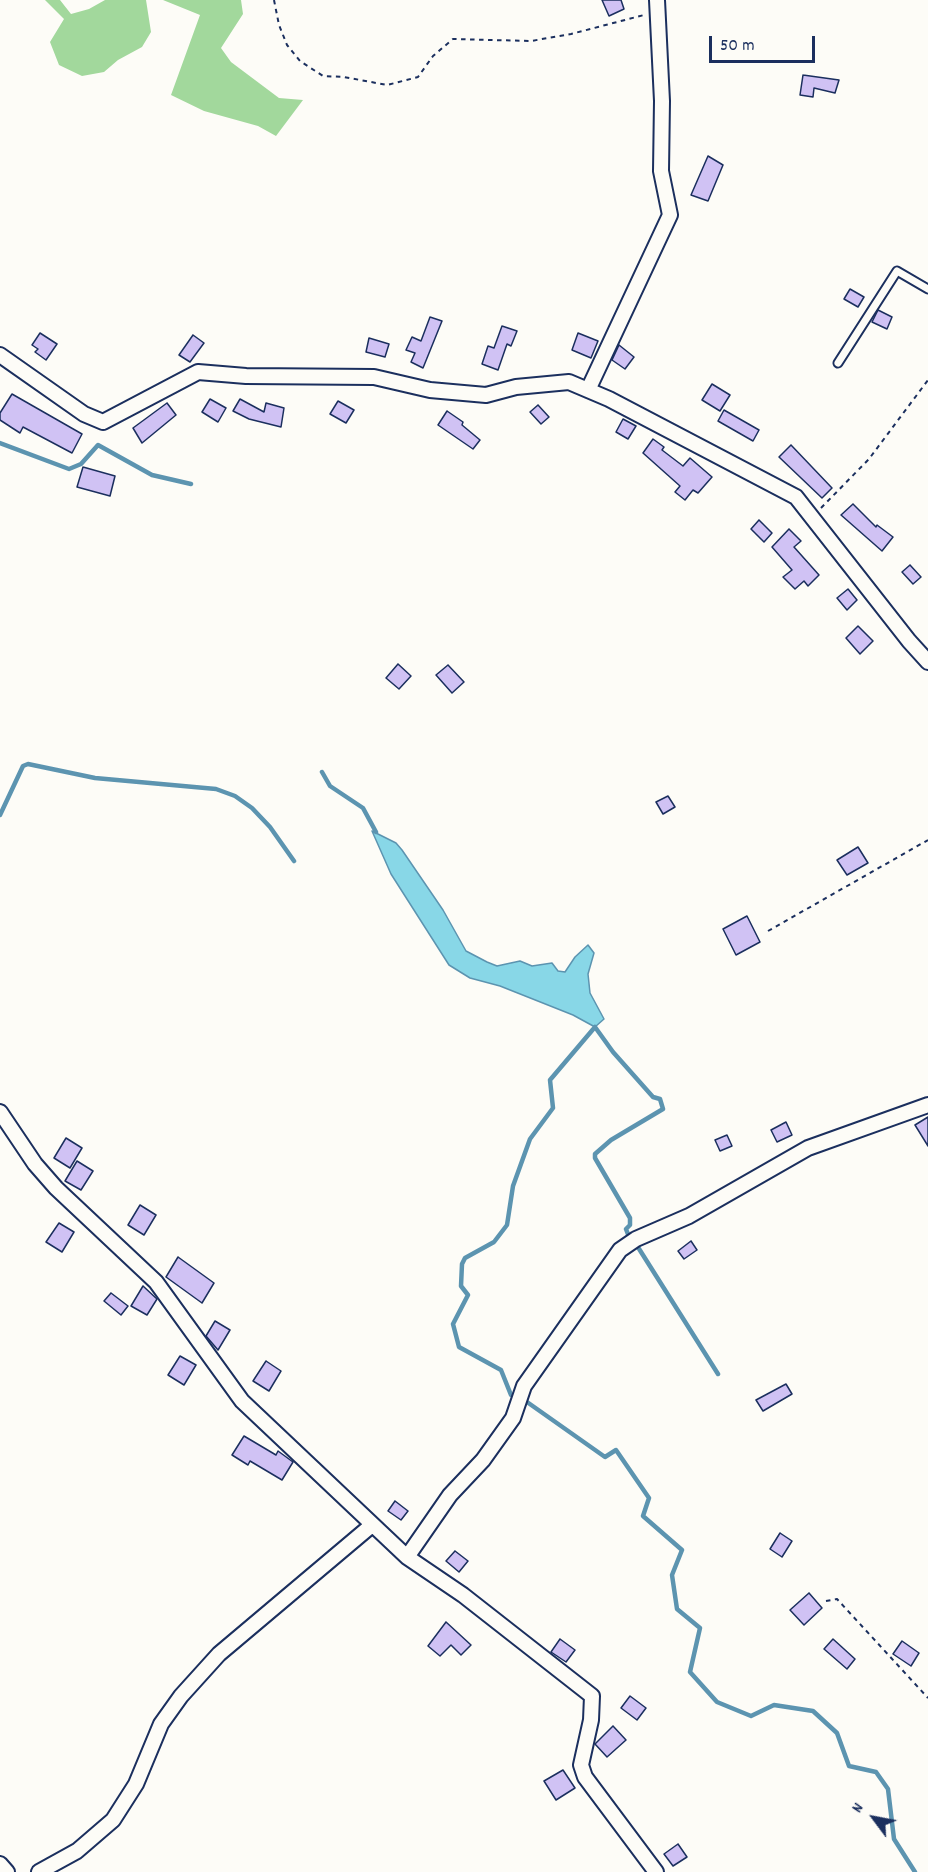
<!DOCTYPE html>
<style>
body{margin:0}
#map{position:relative;width:928px;height:1872px;overflow:hidden;background:#fdfcf7;font-family:Dekko,sans-serif}
canvas{display:block}
.north{position:absolute;left:844px;top:1788px;width:60px;height:60px;-webkit-text-stroke:4px #fdfcf7;paint-order:stroke;rotate:302deg;font-size:16px;font-weight:700;line-height:24px;text-align:center;color:#1b2f5e}
.north::after{content:'';display:block;margin:auto;width:21px;height:27px;background:#1b2f5e;clip-path:polygon(50% 0,100% 100%,50% 72%,0 100%)}
.scale{position:absolute;left:709px;top:36px;width:106px;height:27px;box-sizing:border-box;border:3px solid #1b2f5e;border-top:0;padding-left:8px;font-size:18px;line-height:21px;white-space:nowrap;color:#1b2f5e;-webkit-text-stroke:4px #fdfcf7;paint-order:stroke}
</style>
<div id="map">
<canvas width="928" height="1872"></canvas>
<div class="north">N</div>
<div class="scale">50 m</div>
</div>
<script>
const ctx = document.querySelector('canvas').getContext('2d');
ctx.lineJoin = 'round';
function fill(path, color) {
  ctx.fillStyle = color;
  ctx.fill(path, 'evenodd');
}
function toPath(rows) {
  const path = new Path2D();
  for (const r of rows) {
    path.moveTo(r[0], r[1]);
    for (let i = 2; i < r.length; i += 2) path.lineTo(r[i], r[i + 1]);
  }
  return path;
}
function stroke(path, color, width, dash) {
  ctx.strokeStyle = color;
  ctx.lineWidth = width;
  ctx.lineCap = dash ? 'butt' : 'round';
  ctx.setLineDash(dash || []);
  ctx.stroke(path);
}
fill(toPath([
 [45,0,60,0,71,14,89,9,105,0,146,0,151,32,142,47,118,60,104,72,82,76,59,65,50,42,64,19],
 [163,0,241,0,243,14,221,48,231,62,279,98,303,100,276,136,258,126,204,111,171,95,200,15]
]), '#a2d89c');
const water = toPath([
 [372,831,396,843,402,850,443,910,466,951,487,962,497,966,520,961,532,966,552,963,558,971,565,972,575,957,588,945,594,953,588,974,590,993,604,1019,595,1027,573,1015,500,986,470,978,449,965,391,874,372,831]
]);
fill(water, '#88d7e7');
stroke(water, '#5c94b0', 1.5);
stroke(toPath([
 [0,443,69,469,81,464,98,445,152,475,191,484],
 [322,772,330,786,363,808,376,832],
 [0,815,23,766,28,764,95,778,216,789,235,796,252,808,270,827,294,861],
 [636,1244,718,1374],
 [511,1395,501,1370,459,1347,453,1324,468,1295,461,1286,462,1264,465,1258,494,1242,507,1225,513,1186,530,1139,553,1108,550,1080,595,1027,613,1052,653,1097,660,1099,663,1109,611,1140,595,1154,595,1158,630,1218,630,1225,626,1229,629,1237],
 [527,1402,605,1457,616,1450,649,1498,643,1516,682,1550,672,1575,677,1609,700,1628,690,1672,717,1702,751,1716,774,1705,813,1711,837,1733,849,1766,876,1772,888,1789,894,1839,915,1872]
]), '#5c94b0', 4.5);
const building = toPath([
 [602,0,621,0,624,9,609,16,602,0],
 [803,75,839,80,835,93,814,88,813,97,800,95,803,75],
 [708,156,723,165,708,201,691,195,708,156],
 [850,289,864,297,858,307,844,299,850,289],
 [878,310,892,317,887,329,872,322,878,310],
 [430,317,442,321,423,368,411,362,415,353,406,350,412,337,421,341,430,317],
 [502,326,517,331,511,346,507,344,498,370,482,364,488,346,494,348,502,326],
 [40,333,57,344,46,360,35,352,38,349,32,345,40,333],
 [578,333,598,341,591,358,572,350,578,333],
 [193,335,204,343,190,362,179,355,193,335],
 [369,338,389,344,385,357,366,352,369,338],
 [619,345,634,357,625,369,612,360,619,345],
 [712,384,730,395,720,411,702,400,712,384],
 [12,394,82,434,72,453,23,427,20,433,0,420,0,413,12,394],
 [210,399,226,408,218,422,202,412,210,399],
 [240,399,264,412,266,403,284,408,281,427,249,419,233,411,240,399],
 [338,401,354,410,346,423,330,414,338,401],
 [167,403,176,415,142,443,133,428,167,403],
 [538,405,549,417,541,424,530,412,538,405],
 [724,410,759,430,753,441,718,421,724,410],
 [447,411,463,422,462,425,480,440,473,449,438,425,447,411],
 [623,419,636,426,628,439,616,432,623,419],
 [653,439,664,447,662,450,683,466,690,458,712,477,698,493,693,490,685,500,675,492,680,486,643,453,653,439],
 [791,445,832,488,822,498,779,457,791,445],
 [83,467,115,476,110,496,77,487,83,467],
 [853,504,876,527,877,525,893,537,882,551,841,515,853,504],
 [759,520,772,533,764,542,751,529,759,520],
 [789,529,801,541,794,547,819,575,808,586,804,581,795,589,783,577,792,570,772,547,789,529],
 [910,565,921,577,913,584,902,572,910,565],
 [848,589,857,600,847,610,837,598,848,589],
 [858,626,873,641,860,654,846,638,858,626],
 [398,664,411,676,399,689,386,678,398,664],
 [448,665,464,682,452,693,436,675,448,665],
 [668,796,675,807,663,814,656,802,668,796],
 [858,847,868,863,847,875,837,860,858,847],
 [747,916,760,942,736,955,723,929,747,916],
 [928,1117,928,1146,915,1125,928,1117],
 [786,1122,792,1135,777,1142,771,1130,786,1122],
 [727,1135,732,1146,720,1151,715,1140,727,1135],
 [66,1138,82,1148,70,1168,54,1158,66,1138],
 [77,1161,93,1171,81,1190,65,1181,77,1161],
 [140,1205,156,1215,144,1235,128,1225,140,1205],
 [59,1223,74,1232,62,1252,46,1242,59,1223],
 [691,1241,697,1250,684,1259,678,1251,691,1241],
 [178,1257,214,1283,202,1303,166,1277,178,1257],
 [143,1286,157,1299,147,1315,131,1306,143,1286],
 [111,1293,128,1306,121,1315,104,1301,111,1293],
 [215,1321,230,1330,218,1350,206,1336,215,1321],
 [180,1356,196,1365,184,1385,168,1375,180,1356],
 [266,1361,281,1371,269,1391,253,1381,266,1361],
 [786,1384,792,1394,763,1411,756,1400,786,1384],
 [244,1436,276,1455,278,1451,293,1462,282,1480,250,1461,248,1465,232,1455,244,1436],
 [395,1501,408,1511,401,1520,388,1511,395,1501],
 [780,1533,792,1541,782,1557,770,1549,780,1533],
 [455,1551,468,1561,459,1572,446,1561,455,1551],
 [809,1593,822,1608,804,1625,790,1610,809,1593],
 [446,1622,471,1645,461,1655,451,1645,440,1656,428,1646,446,1622],
 [560,1639,575,1650,566,1662,551,1652,560,1639],
 [833,1639,855,1659,847,1669,824,1649,833,1639],
 [902,1641,919,1653,911,1666,893,1654,902,1641],
 [630,1696,646,1708,637,1720,621,1708,630,1696],
 [613,1726,626,1740,607,1757,595,1744,613,1726],
 [563,1770,575,1788,556,1800,544,1781,563,1770],
 [678,1844,687,1857,673,1866,664,1854,678,1844]
]);
fill(building, '#d0c2f4');
stroke(building, '#1b2f5e', 1.5);
const lane = toPath([
 [838,363,897,271,928,289]
]);
const street = toPath([
 [0,355,84,414,103,422,198,372,246,376,374,377,430,390,486,395,516,387,569,382,609,399,796,497,909,641,928,662],
 [588,390,670,215,661,171,662,101,657,0],
 [0,1112,35,1164,56,1188,156,1282,242,1401,407,1557,463,1595,592,1696,591,1720,581,1765,585,1777,656,1872],
 [407,1557,450,1495,483,1460,513,1418,524,1386,620,1250,636,1239,689,1216,808,1148,928,1105],
 [0,1864,7,1872],
 [39,1872,77,1851,113,1820,136,1784,161,1724,181,1696,219,1654,372,1525]
]);
stroke(lane, '#1b2f5e', 11);
stroke(street, '#1b2f5e', 18);
stroke(toPath([
 [274,0,279,25,287,45,300,61,323,76,344,77,387,85,418,77,433,56,453,39,531,41,571,34,644,15],
 [821,508,869,459,928,380],
 [768,931,928,840],
 [826,1601,837,1599,928,1698]
]), '#1b2f5e', 2, [4.5, 4.5]);
stroke(lane, '#fdfcf7', 7);
stroke(street, '#fdfcf7', 14);
</script>
